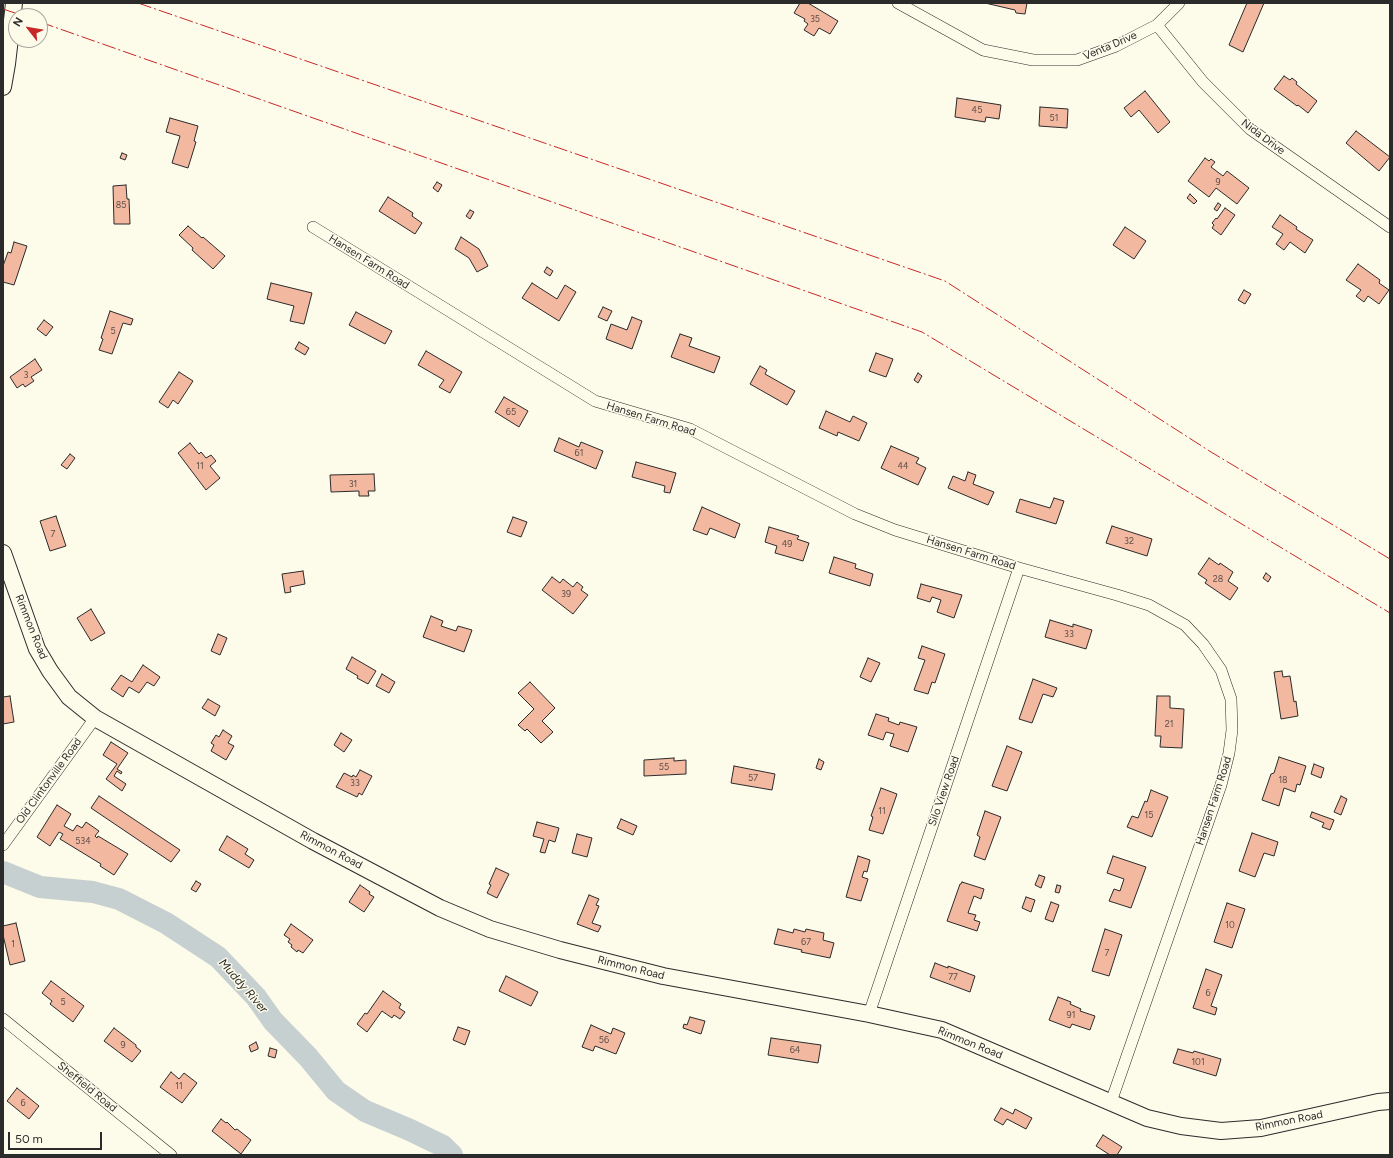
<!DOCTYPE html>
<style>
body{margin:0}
#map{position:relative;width:1393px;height:1158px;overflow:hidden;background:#fdfbea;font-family:Figtree,sans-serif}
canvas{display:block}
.frame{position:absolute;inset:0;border:4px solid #2b2b2b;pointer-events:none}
.north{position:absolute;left:8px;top:8px;width:40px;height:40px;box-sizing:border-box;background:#fdfbea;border:1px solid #a9a89e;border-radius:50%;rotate:301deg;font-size:11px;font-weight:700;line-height:16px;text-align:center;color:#2b2b2b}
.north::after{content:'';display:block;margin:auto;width:14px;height:18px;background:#c62828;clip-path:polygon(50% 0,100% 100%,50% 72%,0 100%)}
.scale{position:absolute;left:8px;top:1132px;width:94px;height:18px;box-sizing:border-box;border:2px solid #2b2b2b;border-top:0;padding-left:5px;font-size:12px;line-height:14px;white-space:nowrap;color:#2b2b2b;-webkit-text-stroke:3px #fdfbea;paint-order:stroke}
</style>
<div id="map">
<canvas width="1393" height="1158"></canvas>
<div class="frame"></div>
<div class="north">N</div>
<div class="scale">50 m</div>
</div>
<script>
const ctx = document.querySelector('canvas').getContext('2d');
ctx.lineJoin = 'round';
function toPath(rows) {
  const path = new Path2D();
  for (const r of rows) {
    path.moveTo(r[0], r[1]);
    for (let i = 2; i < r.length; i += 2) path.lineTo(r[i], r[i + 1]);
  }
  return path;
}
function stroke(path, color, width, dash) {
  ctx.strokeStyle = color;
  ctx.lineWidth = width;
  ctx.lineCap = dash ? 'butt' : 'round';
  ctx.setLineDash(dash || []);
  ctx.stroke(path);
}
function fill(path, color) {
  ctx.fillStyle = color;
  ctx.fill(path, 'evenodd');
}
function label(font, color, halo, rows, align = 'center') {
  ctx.font = font + ' Figtree,sans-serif';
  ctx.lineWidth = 3;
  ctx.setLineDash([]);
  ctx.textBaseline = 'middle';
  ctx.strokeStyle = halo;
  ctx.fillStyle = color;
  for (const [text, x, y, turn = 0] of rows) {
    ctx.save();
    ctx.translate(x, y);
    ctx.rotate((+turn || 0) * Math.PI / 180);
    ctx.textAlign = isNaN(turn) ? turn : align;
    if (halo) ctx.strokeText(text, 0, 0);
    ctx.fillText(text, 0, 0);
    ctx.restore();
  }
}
stroke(toPath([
 [3,872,40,887,93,892,119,899,166,923,218,957,256,997,273,1021,308,1057,336,1091,365,1111,410,1130,443,1146,452,1155]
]), '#c7d0d0', 22);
const building = toPath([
 [800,3,808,3,838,21,830,34,819,28,814,36,804,30,808,24,804,21,805,19,794,13,800,3],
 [985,3,1027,3,1025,14,1016,13,1015,10,985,3],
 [1247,3,1264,3,1243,52,1229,45,1247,3],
 [1284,76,1290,80,1292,78,1297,82,1296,84,1317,101,1308,113,1298,105,1297,106,1274,89,1284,76],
 [1145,91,1170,122,1158,133,1139,110,1131,117,1124,108,1145,91],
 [957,98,1001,105,999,119,986,117,985,122,955,117,957,98],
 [1040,107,1068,109,1067,128,1039,126,1040,107],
 [170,118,198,126,194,141,196,142,188,168,172,163,180,136,166,132,170,118],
 [1356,131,1390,157,1379,171,1346,143,1356,131],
 [122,153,127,155,125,160,120,158,122,153],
 [1205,158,1209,161,1211,159,1215,162,1211,167,1223,176,1227,171,1249,188,1237,204,1216,188,1209,197,1188,181,1205,158],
 [437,182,442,185,438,192,433,188,437,182],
 [126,185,127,199,129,199,130,224,114,224,113,186,126,185],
 [1190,194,1197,201,1194,204,1187,198,1190,194],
 [388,197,413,213,412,216,422,223,415,234,379,211,388,197],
 [1218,203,1221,205,1217,211,1214,209,1218,203],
 [1225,208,1235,215,1221,235,1212,228,1214,225,1212,223,1216,218,1217,219,1225,208],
 [470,210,474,212,470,219,466,216,470,210],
 [1280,215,1297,227,1296,229,1313,240,1305,253,1290,242,1284,250,1276,244,1283,234,1272,227,1280,215],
 [188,226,202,238,203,237,225,256,213,269,192,250,193,248,179,235,188,226],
 [1125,227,1146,241,1134,259,1113,245,1125,227],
 [461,237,479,249,488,266,477,272,469,258,455,249,461,237],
 [14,242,27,246,14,285,3,282,3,266,8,252,11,253,14,242],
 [1358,264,1380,280,1379,283,1389,290,1379,304,1368,296,1364,302,1356,296,1361,290,1346,280,1358,264],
 [547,267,553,271,550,276,544,272,547,267],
 [271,283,312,293,304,324,290,321,294,306,267,299,271,283],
 [532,283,557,299,565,285,576,292,559,321,522,298,532,283],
 [1244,290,1251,294,1245,304,1238,300,1244,290],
 [603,307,612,311,607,321,598,317,603,307],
 [110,311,133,319,131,325,123,323,112,354,99,350,103,339,101,338,110,311],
 [356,312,392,331,385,344,349,325,356,312],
 [632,317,642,321,632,349,606,339,611,324,627,330,632,317],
 [44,320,53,327,46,336,37,329,44,320],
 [680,334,692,338,689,346,720,357,714,373,671,357,680,334],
 [299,342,309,348,305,355,295,349,299,342],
 [426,351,462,372,450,393,439,387,444,380,418,365,426,351],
 [876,353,893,359,886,377,869,371,876,353],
 [35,359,42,370,31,377,34,381,25,387,23,384,17,388,10,377,35,359],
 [760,366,767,370,765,374,795,391,787,405,750,384,760,366],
 [179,372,193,381,178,404,173,400,168,408,159,402,179,372],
 [918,373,922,376,918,383,914,380,918,373],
 [504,397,528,411,519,427,495,412,504,397],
 [826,411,850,422,853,416,867,423,859,441,838,432,837,436,819,428,826,411],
 [559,438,579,447,581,442,603,451,596,469,554,451,559,438],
 [190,443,199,454,201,452,206,458,211,455,216,461,210,466,220,478,206,490,178,453,190,443],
 [891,446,919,458,916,463,926,468,918,485,881,468,891,446],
 [70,454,75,458,67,469,61,465,70,454],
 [636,462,676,473,670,493,664,492,665,486,632,477,636,462],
 [968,472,976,475,973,484,994,492,988,505,948,488,953,476,965,481,968,472],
 [374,474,375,491,368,491,369,496,359,496,359,491,331,492,330,475,374,474],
 [1054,498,1064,501,1056,524,1016,512,1020,499,1050,508,1054,498],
 [702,507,740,524,735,538,710,528,707,535,693,530,702,507],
 [56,516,66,546,50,551,40,521,56,516],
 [513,517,527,522,521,537,507,532,513,517],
 [1112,526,1152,539,1147,556,1106,543,1112,526],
 [769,527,799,536,797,539,809,543,803,561,775,553,777,546,765,542,769,527],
 [834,557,856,564,855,568,873,574,870,586,829,573,834,557],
 [1209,558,1219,565,1220,563,1233,572,1228,581,1238,588,1230,600,1205,583,1207,580,1198,574,1209,558],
 [303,571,305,584,290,587,291,592,285,593,282,574,303,571],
 [1266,573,1271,577,1268,582,1263,578,1266,573],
 [552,577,560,583,563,579,573,587,577,582,583,587,581,590,588,595,573,614,542,590,552,577],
 [921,584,962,595,954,618,937,612,941,600,932,597,930,602,917,598,921,584],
 [91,609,105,633,91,641,77,618,91,609],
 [431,616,443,621,441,626,456,631,458,626,472,630,464,652,423,637,431,616],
 [1050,620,1073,627,1073,624,1092,630,1086,649,1045,637,1050,620],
 [218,634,227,638,220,655,211,651,218,634],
 [922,646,945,654,935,683,932,682,928,694,914,690,925,660,918,658,922,646],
 [352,657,376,671,368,684,357,678,358,676,346,669,352,657],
 [868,658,880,663,871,682,860,677,868,658],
 [143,665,160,677,154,686,147,682,139,693,129,687,123,697,111,689,121,675,132,682,143,665],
 [1282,671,1283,677,1290,676,1294,702,1296,701,1298,716,1281,719,1274,672,1282,671],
 [382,674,395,682,389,693,376,686,382,674],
 [1033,679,1057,688,1053,697,1043,694,1032,723,1019,719,1033,679],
 [530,682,555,708,542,721,553,732,541,743,527,729,525,731,518,725,534,709,518,693,530,682],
 [10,696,14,722,3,724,3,697,10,696],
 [1157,696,1170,696,1170,708,1184,709,1182,748,1160,747,1161,736,1155,736,1157,696],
 [208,699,220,706,215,716,202,708,208,699],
 [876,714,889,718,888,721,899,725,900,722,917,727,908,752,890,746,894,734,886,732,883,740,868,735,876,714],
 [223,730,232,736,228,743,234,746,226,760,211,751,214,745,211,743,216,735,219,737,223,730],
 [341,733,352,740,344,752,334,745,341,733],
 [111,742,128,753,117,769,122,772,121,774,117,771,114,776,126,784,122,791,106,779,117,764,103,755,111,742],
 [1007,746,1022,752,1007,791,992,786,1007,746],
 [1279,757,1306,766,1300,785,1297,784,1295,792,1284,788,1279,806,1262,800,1271,774,1274,773,1279,757],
 [674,758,674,761,686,760,686,774,644,776,644,760,674,758],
 [819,759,824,762,821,770,816,768,819,759],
 [1314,764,1324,768,1321,778,1311,774,1314,764],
 [734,766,775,774,772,790,731,783,734,766],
 [360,770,372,776,362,795,359,793,357,797,336,787,344,773,352,777,353,775,356,777,360,770],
 [881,788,897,794,883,834,869,830,873,817,871,816,881,788],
 [1151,790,1168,797,1152,837,1127,827,1132,816,1138,818,1145,801,1147,802,1151,790],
 [99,796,180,850,171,862,91,808,99,796],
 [1341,796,1347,799,1341,815,1334,812,1341,796],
 [57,805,71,814,64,826,73,831,77,825,82,828,86,822,99,831,95,836,97,838,98,836,128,854,114,875,100,866,101,864,60,839,63,834,59,832,50,846,37,837,57,805],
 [985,811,1001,817,985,860,974,856,980,837,977,835,985,811],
 [1312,812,1334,820,1330,830,1322,827,1324,823,1310,817,1312,812],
 [621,819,637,826,633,835,617,828,621,819],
 [537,822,559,828,555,842,549,840,545,853,540,852,544,839,533,836,537,822],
 [1252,833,1278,842,1274,856,1264,853,1255,877,1239,871,1252,833],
 [577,834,592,838,587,857,572,853,577,834],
 [227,836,248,849,245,854,254,860,249,868,219,850,227,836],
 [858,856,870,860,867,872,864,871,862,877,868,879,861,901,846,897,858,856],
 [1113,856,1146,867,1131,908,1109,901,1114,889,1120,891,1124,879,1107,873,1113,856],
 [496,868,509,874,497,898,487,893,491,885,489,884,496,868],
 [1039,875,1045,877,1041,888,1035,885,1039,875],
 [196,881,201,884,196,892,191,889,196,881],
 [962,882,984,889,981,899,974,896,968,913,976,915,974,920,980,922,977,931,947,921,960,884,961,884,962,882],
 [360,885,370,892,369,894,374,897,364,912,349,902,360,885],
 [1057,885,1061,886,1059,893,1055,892,1057,885],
 [589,895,599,899,596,905,599,906,592,923,601,926,598,932,577,924,589,895],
 [1026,897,1035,900,1031,912,1022,908,1026,897],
 [1051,902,1059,905,1053,922,1045,919,1051,902],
 [1227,903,1245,909,1232,948,1214,942,1227,903],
 [16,923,25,961,10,965,3,935,3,926,16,923],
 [291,924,313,940,303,953,298,950,297,952,291,947,292,945,288,942,290,939,284,935,291,924],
 [778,929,793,933,794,929,805,932,806,929,824,933,823,940,834,943,830,958,801,952,802,950,774,944,778,929],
 [1105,929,1122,935,1109,976,1092,971,1105,929],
 [935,963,948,968,948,966,975,976,970,992,930,977,935,963],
 [1206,969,1222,975,1211,1006,1217,1008,1215,1015,1193,1008,1206,969],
 [506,976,538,992,531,1006,499,991,506,976],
 [51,981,84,1006,73,1022,50,1004,52,1001,42,993,51,981],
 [383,991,401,1004,399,1008,405,1012,400,1019,394,1015,392,1018,382,1011,367,1032,357,1024,365,1013,367,1014,383,991],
 [1058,997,1071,1002,1070,1004,1081,1009,1080,1011,1095,1016,1090,1030,1072,1024,1070,1028,1049,1020,1058,997],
 [690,1017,705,1021,701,1034,683,1028,684,1024,687,1025,690,1017],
 [591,1025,611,1034,613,1028,625,1033,616,1054,595,1046,593,1051,582,1047,591,1025],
 [458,1027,470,1031,465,1045,453,1040,458,1027],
 [114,1028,136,1045,136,1047,141,1051,132,1062,104,1041,114,1028],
 [771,1038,821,1045,818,1063,768,1055,771,1038],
 [256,1042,258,1047,258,1049,251,1052,249,1046,256,1042],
 [270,1048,277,1050,275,1058,268,1056,270,1048],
 [1178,1049,1193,1053,1194,1051,1221,1059,1216,1076,1173,1063,1178,1049],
 [171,1072,179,1079,184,1073,197,1083,182,1103,160,1087,171,1072],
 [17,1088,39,1106,29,1119,7,1101,17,1088],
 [1001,1108,1013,1114,1015,1109,1032,1118,1026,1129,1007,1119,1003,1125,994,1120,1001,1108],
 [221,1119,226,1123,227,1122,235,1130,237,1129,251,1140,241,1154,212,1131,221,1119],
 [1103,1135,1122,1147,1117,1155,1110,1155,1096,1146,1103,1135]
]);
fill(building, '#f2b8a0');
stroke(building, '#2b2b2b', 1);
const street = toPath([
 [898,3,983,50,1033,60,1077,60,1116,46,1157,25,1179,3],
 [1157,25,1203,82,1250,129,1390,227],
 [313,227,595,401,690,429,855,514,895,530,1019,568,1117,595,1149,605,1185,625,1203,644,1221,670,1231,699,1232,730,1229,753,1221,785,1111,1102],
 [3,845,95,718],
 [869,1014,1019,568],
 [3,1019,171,1155]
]);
const secondary = toPath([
 [3,87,7,64,14,3],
 [3,553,37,649,50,671,69,697,95,718,313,841,440,908,490,929,560,950,663,976,869,1014,942,1030,1147,1118,1181,1126,1221,1131,1261,1128,1378,1102,1390,1101]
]);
stroke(street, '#2b2b2b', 12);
stroke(secondary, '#2b2b2b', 18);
stroke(street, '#fdfbea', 11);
stroke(secondary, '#fdfbea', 16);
stroke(toPath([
 [138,3,945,281,1211,452,1390,559],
 [3,9,24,16],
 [40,22,922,332,1390,613]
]), '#c62828', 1, [14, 3, 2, 3]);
label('9px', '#5d4e48', null, [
 ["35",815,19],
 ["45",977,110],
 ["51",1054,118],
 ["9",1218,182],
 ["85",121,205],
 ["5",113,331],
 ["3",26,375],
 ["65",511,412],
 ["61",579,453],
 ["11",200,466],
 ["44",903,466],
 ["31",353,484],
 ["7",53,534],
 ["32",1129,541],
 ["49",787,544],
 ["28",1218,579],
 ["39",566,594],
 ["33",1069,634],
 ["21",1169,724],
 ["55",664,767],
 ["57",753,778],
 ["18",1283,780],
 ["33",355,783],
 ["11",882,811],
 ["15",1149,815],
 ["534",83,841],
 ["10",1230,925],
 ["67",806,942],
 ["1",13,944],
 ["7",1107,953],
 ["77",953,977],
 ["6",1208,993],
 ["5",63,1002],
 ["91",1071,1015],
 ["56",604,1040],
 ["9",123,1045],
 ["64",795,1050],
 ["101",1198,1062],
 ["11",179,1086],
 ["6",23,1103]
]);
label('11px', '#2b2b2b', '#fdfbea', [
 ["Venta Drive",1110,46,-23],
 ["Nida Drive",1263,137,37],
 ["Hansen Farm Road",369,262,32],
 ["Hansen Farm Road",651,419,17],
 ["Hansen Farm Road",971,553,17],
 ["Rimmon Road",31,627,68],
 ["Old Clintonville Road",49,781,-54],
 ["Silo View Road",944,791,-71],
 ["Hansen Farm Road",1214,801,-72],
 ["Rimmon Road",331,850,28],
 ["Rimmon Road",631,968,14],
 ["Rimmon Road",970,1043,22],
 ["Sheffield Road",87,1087,39],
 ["Rimmon Road",1289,1121,-11]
]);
label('italic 12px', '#2b2b2b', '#fdfbea', [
 ["Muddy River",243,986,49]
]);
</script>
